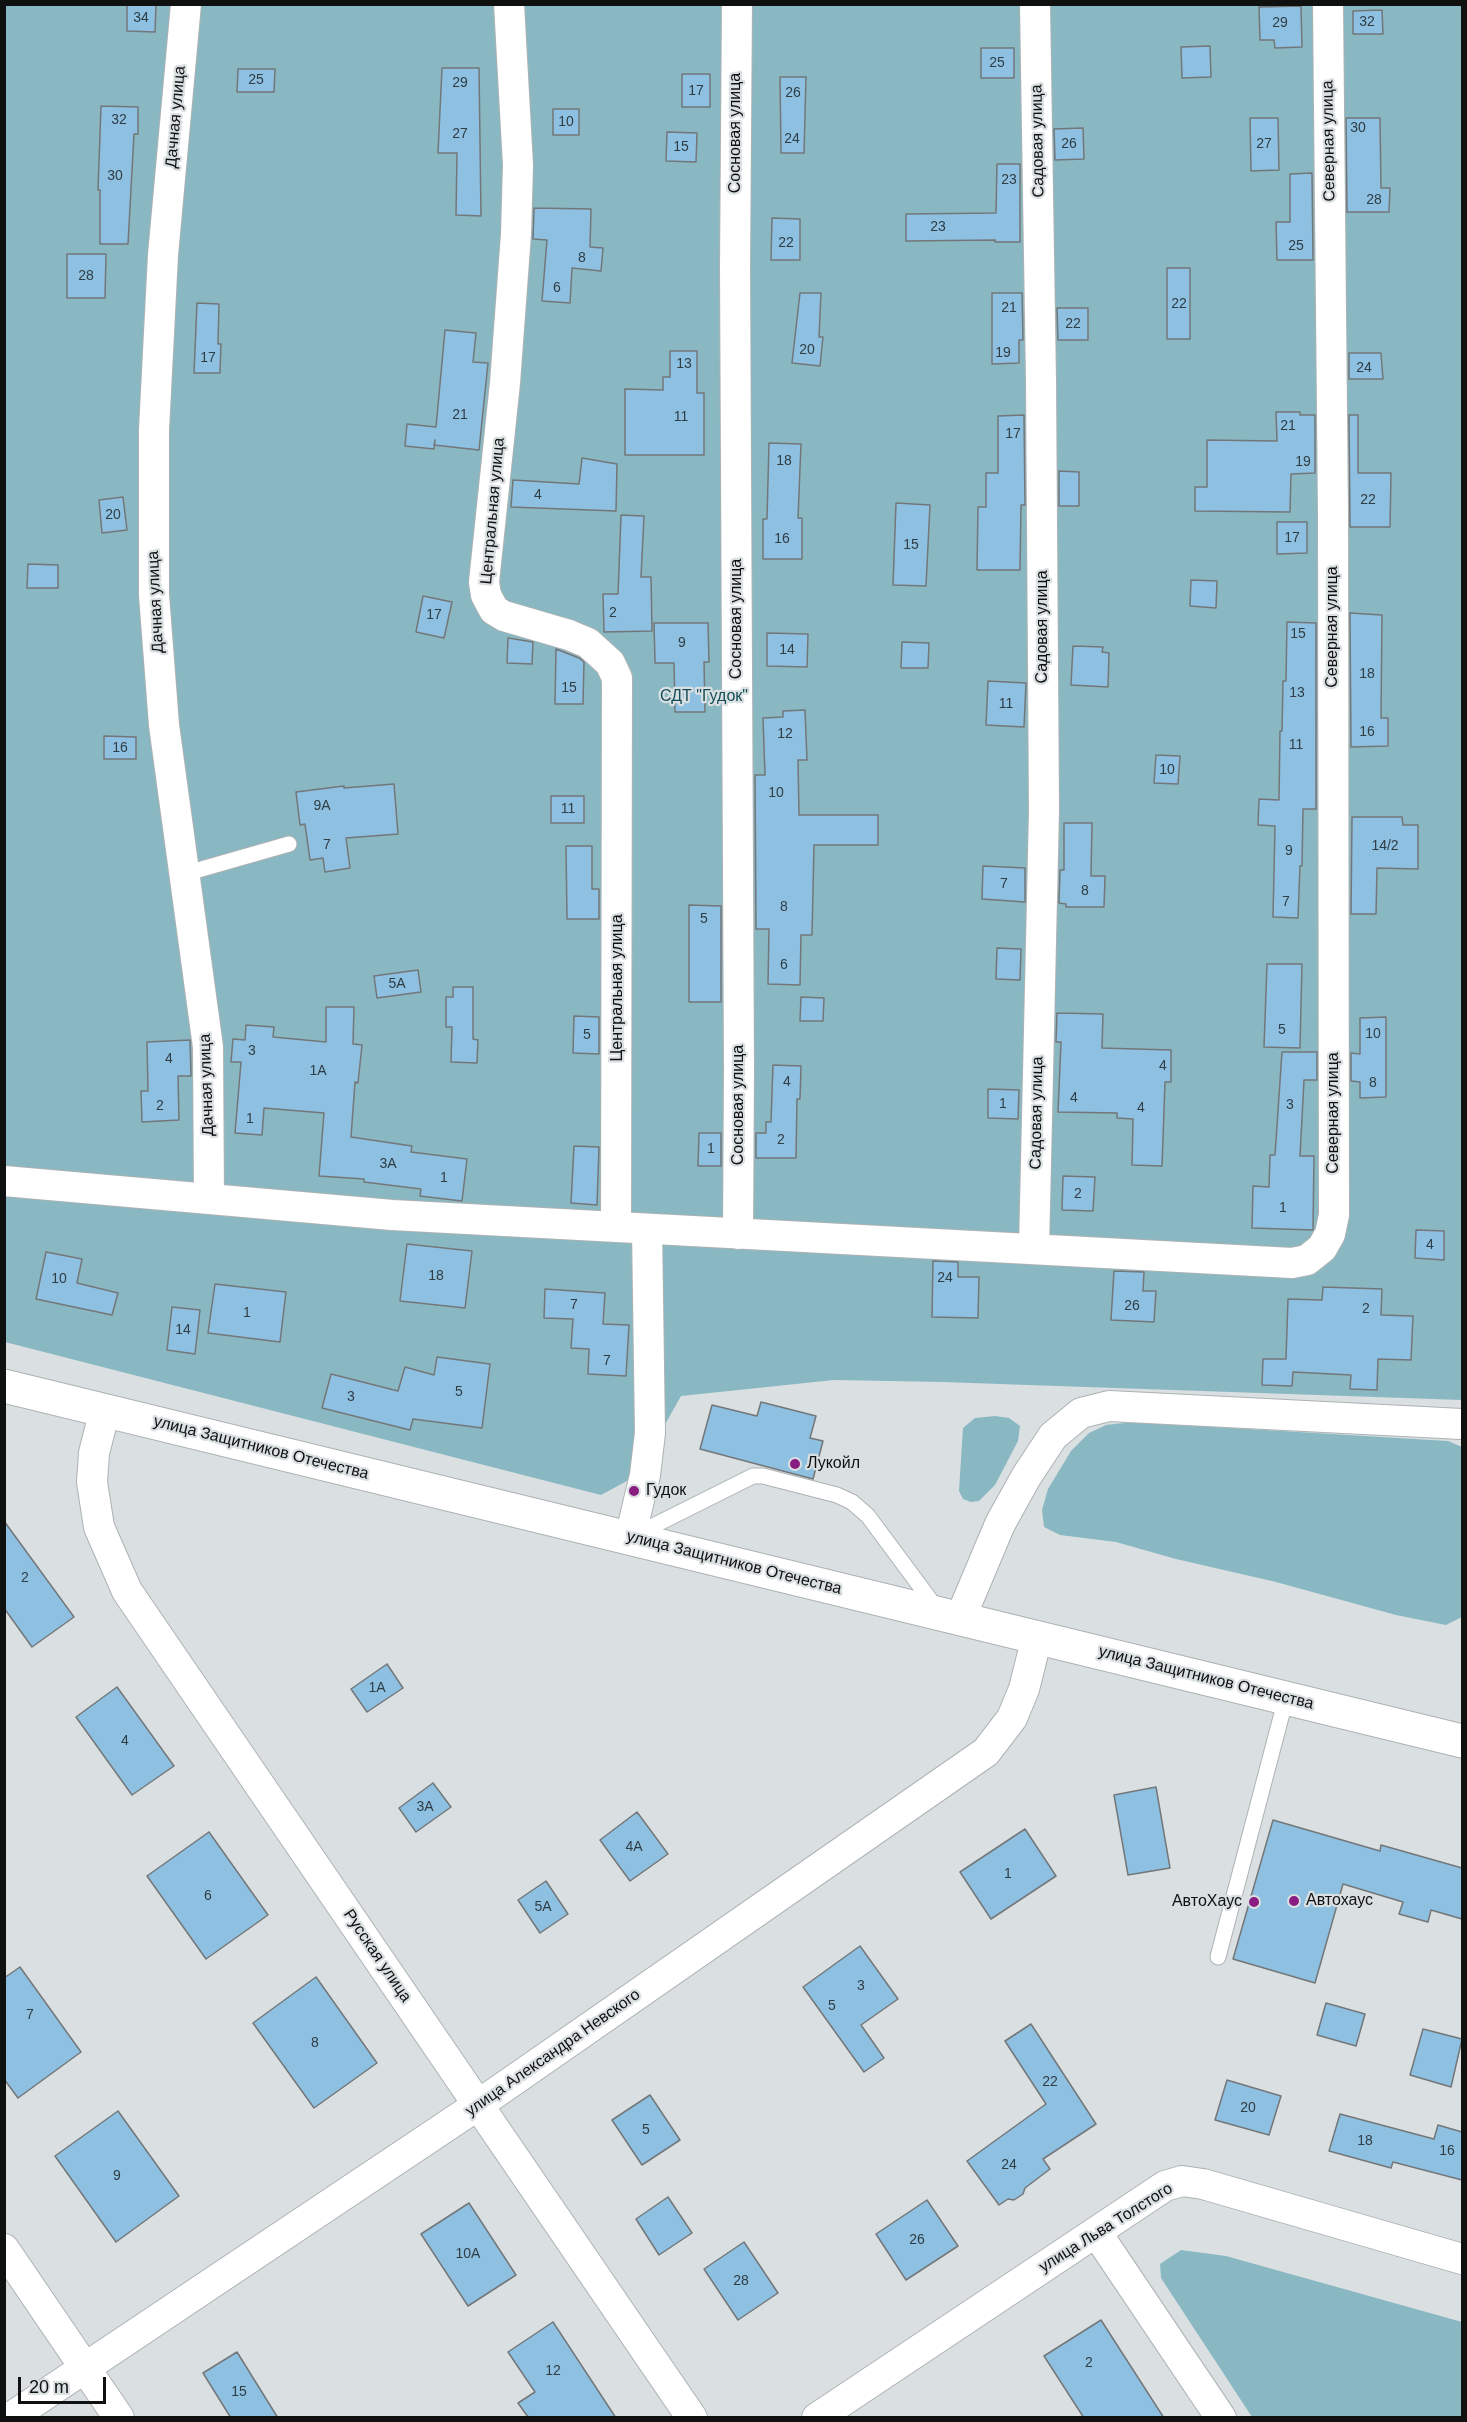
<!DOCTYPE html>
<meta charset="utf-8">
<style>
body{margin:0}
#map{position:relative;width:1467px;height:2422px;overflow:hidden;background:#dadfe1;font-family:Arial,sans-serif}
canvas{display:block}
.frame{position:absolute;inset:0;border:6px solid #0f1111;pointer-events:none}
.scale{position:absolute;left:18px;top:2377px;width:88px;height:27px;box-sizing:border-box;border:3px solid #0f1111;border-top:0;padding-left:8px;font-size:18px;line-height:21px;white-space:nowrap;color:#0f1111;-webkit-text-stroke:4px #dadfe1;paint-order:stroke}
</style>
<div id="map">
<canvas width="1467" height="2422"></canvas>
<div class="frame"></div>
<div class="scale">20 m</div>
</div>
<script>
const ctx = document.querySelector('canvas').getContext('2d');
ctx.lineJoin = 'round';
function fill(path, color) {
  ctx.fillStyle = color;
  ctx.fill(path, 'evenodd');
}
function toPath(rows) {
  const path = new Path2D();
  for (const r of rows) {
    path.moveTo(r[0], r[1]);
    for (let i = 2; i < r.length; i += 2) path.lineTo(r[i], r[i + 1]);
  }
  return path;
}
function stroke(path, color, width, dash) {
  ctx.strokeStyle = color;
  ctx.lineWidth = width;
  ctx.lineCap = dash ? 'butt' : 'round';
  ctx.setLineDash(dash || []);
  ctx.stroke(path);
}
function label(font, color, halo, rows, align = 'center') {
  ctx.font = font + ' Arial,sans-serif';
  ctx.lineWidth = 4.5;
  ctx.setLineDash([]);
  ctx.textBaseline = 'middle';
  ctx.strokeStyle = halo;
  ctx.fillStyle = color;
  for (const [text, x, y, turn = 0] of rows) {
    ctx.save();
    ctx.translate(x, y);
    ctx.rotate((+turn || 0) * Math.PI / 180);
    ctx.textAlign = isNaN(turn) ? turn : align;
    if (halo) ctx.strokeText(text, 0, 0);
    ctx.fillText(text, 0, 0);
    ctx.restore();
  }
}
fill(toPath([
 [4,5,1462,5,1462,1400,942,1382,834,1380,681,1396,636,1476,601,1495,5,1342],
 [995,1416,1009,1418,1020,1426,1018,1441,995,1485,979,1501,971,1502,963,1499,959,1491,963,1428,975,1418],
 [1133,1422,1448,1441,1462,1447,1462,1617,1446,1625,1396,1615,1276,1582,1176,1559,1116,1542,1060,1535,1044,1527,1042,1510,1048,1489,1071,1451,1089,1433,1106,1425],
 [1181,2250,1226,2256,1462,2322,1462,2417,1252,2417,1161,2278,1160,2264]
]), '#89b8c3');
const building = toPath([
 [127,4,156,4,155,32,127,31,127,4],
 [1301,6,1302,47,1275,48,1274,40,1260,40,1259,7,1301,6],
 [1382,10,1383,34,1353,34,1353,11,1382,10],
 [1210,46,1211,77,1182,78,1181,47,1210,46],
 [981,48,1014,48,1014,78,981,78,981,48],
 [442,68,479,68,481,216,456,215,457,153,438,153,442,68],
 [238,69,275,69,274,92,237,92,238,69],
 [682,74,710,74,710,107,682,107,682,74],
 [780,77,806,77,804,153,781,153,780,77],
 [101,106,138,107,138,134,134,134,128,244,100,244,100,190,98,190,101,106],
 [553,109,579,109,579,135,553,135,553,109],
 [1250,118,1278,118,1279,170,1251,171,1250,118],
 [1346,118,1380,118,1381,188,1390,188,1389,212,1347,212,1346,118],
 [1083,128,1084,159,1055,160,1054,129,1083,128],
 [667,132,697,133,696,162,666,161,667,132],
 [997,164,1020,164,1020,242,995,242,995,240,906,241,906,214,996,213,997,164],
 [1312,173,1313,260,1277,260,1276,222,1290,222,1290,174,1312,173],
 [534,208,591,209,590,247,603,248,601,271,572,268,570,303,542,301,547,240,533,239,534,208],
 [772,218,800,219,800,260,771,260,772,218],
 [67,254,106,254,105,298,67,298,67,254],
 [1167,268,1190,268,1190,339,1167,339,1167,268],
 [800,293,821,293,819,337,823,337,820,366,792,363,800,293],
 [992,293,1022,293,1023,340,1019,340,1019,363,992,364,992,293],
 [197,303,219,304,218,344,221,344,220,373,194,373,197,303],
 [1057,308,1088,308,1088,340,1058,340,1057,308],
 [445,330,476,333,473,362,488,363,479,450,434,445,435,440,434,449,405,446,407,424,436,427,445,330],
 [670,351,697,351,697,393,704,393,704,455,625,455,625,389,663,390,663,377,670,377,670,351],
 [1349,353,1381,353,1383,379,1349,379,1349,353],
 [1276,412,1300,412,1300,415,1315,415,1315,473,1291,474,1290,512,1195,511,1195,487,1207,487,1207,440,1277,441,1276,412],
 [1024,415,1025,505,1021,505,1020,570,977,570,978,507,986,507,986,473,998,473,998,416,1024,415],
 [1349,415,1358,415,1358,473,1391,473,1390,527,1350,527,1349,415],
 [769,443,801,444,798,518,802,518,802,559,763,559,763,519,767,519,769,443],
 [582,458,617,464,616,511,511,507,513,480,579,484,582,458],
 [1059,471,1079,472,1079,506,1059,506,1059,471],
 [123,497,127,530,102,533,99,500,123,497],
 [896,503,930,505,926,586,893,585,896,503],
 [621,515,644,516,641,577,651,577,652,631,604,632,603,594,618,594,621,515],
 [1277,522,1307,522,1307,553,1277,554,1277,522],
 [28,564,58,565,58,588,27,588,28,564],
 [1191,580,1217,581,1216,608,1190,606,1191,580],
 [423,596,452,602,444,638,416,632,423,596],
 [1350,613,1382,615,1381,718,1388,718,1388,746,1351,747,1350,613],
 [1287,622,1316,623,1316,809,1303,809,1302,866,1300,866,1298,918,1273,917,1275,826,1258,825,1259,799,1279,800,1280,731,1282,731,1283,681,1286,681,1287,622],
 [654,623,708,623,709,662,704,662,705,712,675,712,674,663,655,663,654,623],
 [767,633,808,634,807,667,767,666,767,633],
 [508,638,533,642,532,664,507,663,508,638],
 [902,642,929,643,928,668,901,668,902,642],
 [1073,646,1103,647,1102,652,1109,653,1108,687,1071,685,1073,646],
 [556,649,579,658,584,662,583,704,555,704,556,649],
 [988,681,1026,683,1024,727,986,725,988,681],
 [805,710,807,760,798,760,799,815,878,815,878,845,814,845,812,935,801,935,800,985,768,984,769,929,756,929,755,775,765,775,763,718,783,717,783,711,805,710],
 [104,736,136,737,136,759,104,759,104,736],
 [1156,755,1180,756,1178,784,1154,783,1156,755],
 [394,784,398,834,346,838,350,868,325,872,323,858,310,860,305,824,300,825,296,792,344,786,344,788,394,784],
 [551,796,584,796,584,823,551,823,551,796],
 [1352,817,1402,817,1403,825,1418,825,1418,869,1377,868,1376,914,1351,914,1352,817],
 [1064,823,1092,823,1091,876,1105,876,1104,907,1066,907,1066,904,1059,903,1060,870,1064,870,1064,823],
 [566,846,592,846,592,889,599,889,599,919,567,919,566,846],
 [983,866,1025,868,1025,902,982,899,983,866],
 [689,905,721,906,721,1002,689,1002,689,905],
 [997,948,1021,949,1020,980,996,979,997,948],
 [1267,964,1302,964,1300,1048,1264,1047,1267,964],
 [418,970,421,992,377,998,374,976,418,970],
 [453,987,473,987,473,1039,478,1040,477,1063,451,1062,452,1027,446,1027,446,997,453,997,453,987],
 [801,997,824,998,823,1021,800,1021,801,997],
 [326,1007,354,1007,353,1044,362,1045,358,1083,355,1082,351,1137,412,1146,411,1152,467,1159,462,1201,420,1196,421,1189,364,1182,364,1179,319,1176,324,1113,264,1108,262,1135,235,1133,241,1062,231,1062,233,1039,245,1040,246,1025,274,1027,273,1037,326,1042,326,1007],
 [1057,1013,1103,1014,1102,1048,1171,1050,1171,1082,1165,1082,1162,1166,1132,1165,1133,1119,1117,1118,1117,1113,1058,1112,1061,1042,1056,1042,1057,1013],
 [574,1016,599,1017,599,1054,573,1053,574,1016],
 [1386,1017,1386,1097,1360,1098,1360,1082,1351,1081,1351,1053,1360,1054,1360,1018,1386,1017],
 [190,1040,191,1076,178,1076,179,1120,142,1122,141,1091,148,1091,147,1042,190,1040],
 [1282,1052,1317,1052,1317,1080,1304,1080,1300,1156,1314,1156,1313,1230,1252,1228,1253,1186,1269,1187,1270,1155,1275,1155,1282,1052],
 [773,1065,801,1066,800,1099,797,1099,796,1158,756,1158,756,1133,766,1133,766,1122,771,1122,773,1065],
 [988,1089,1019,1090,1018,1119,988,1118,988,1089],
 [699,1133,721,1133,721,1166,698,1166,699,1133],
 [574,1146,599,1147,597,1205,571,1203,574,1146],
 [1063,1176,1095,1177,1093,1211,1062,1210,1063,1176],
 [1416,1230,1444,1231,1444,1260,1415,1258,1416,1230],
 [407,1244,472,1251,465,1308,400,1301,407,1244],
 [46,1252,82,1259,77,1283,118,1293,112,1315,36,1299,46,1252],
 [933,1261,958,1262,958,1277,979,1277,978,1318,932,1317,933,1261],
 [1114,1271,1144,1272,1143,1291,1156,1291,1154,1322,1111,1320,1114,1271],
 [215,1284,286,1292,280,1342,208,1333,215,1284],
 [1323,1287,1382,1289,1381,1315,1413,1316,1411,1360,1378,1359,1377,1390,1350,1389,1351,1375,1293,1372,1292,1386,1262,1385,1263,1359,1286,1359,1288,1299,1322,1300,1323,1287],
 [545,1289,605,1293,603,1324,629,1325,626,1376,588,1374,589,1349,571,1348,573,1319,544,1318,545,1289],
 [172,1307,200,1310,195,1354,167,1350,172,1307],
 [437,1357,490,1364,482,1428,413,1419,410,1430,322,1408,331,1374,398,1391,405,1367,434,1375,437,1357],
 [761,1402,816,1416,810,1438,823,1441,813,1479,700,1449,712,1405,757,1416,761,1402],
 [4,1521,74,1617,32,1647,4,1608,4,1521],
 [387,1664,403,1688,367,1712,351,1689,387,1664],
 [117,1687,174,1766,132,1795,76,1717,117,1687],
 [433,1783,451,1807,416,1832,399,1808,433,1783],
 [1156,1787,1170,1868,1128,1875,1114,1795,1156,1787],
 [637,1812,668,1854,630,1881,600,1840,637,1812],
 [1273,1820,1380,1851,1381,1845,1462,1868,1462,1919,1431,1910,1428,1922,1399,1914,1403,1902,1343,1884,1315,1983,1233,1959,1273,1820],
 [1025,1829,1056,1876,991,1919,960,1872,1025,1829],
 [209,1832,268,1915,206,1959,147,1876,209,1832],
 [546,1881,568,1914,540,1933,518,1900,546,1881],
 [860,1946,898,1999,861,2025,884,2058,864,2072,803,1987,860,1946],
 [20,1967,81,2052,18,2098,4,2079,4,1978,20,1967],
 [316,1977,377,2063,314,2108,253,2023,316,1977],
 [1326,2003,1365,2014,1356,2046,1317,2035,1326,2003],
 [1031,2024,1096,2124,1043,2159,1050,2169,1025,2188,1023,2194,1014,2200,1008,2199,999,2205,967,2161,1046,2104,1005,2041,1031,2024],
 [1423,2029,1462,2039,1451,2087,1410,2075,1423,2029],
 [1227,2080,1281,2096,1269,2135,1215,2120,1227,2080],
 [650,2095,680,2140,642,2165,612,2120,650,2095],
 [118,2111,179,2196,116,2242,55,2156,118,2111],
 [1340,2114,1434,2139,1438,2125,1462,2132,1462,2180,1393,2162,1391,2168,1329,2151,1340,2114],
 [668,2197,692,2233,659,2255,636,2219,668,2197],
 [927,2200,958,2246,906,2280,876,2234,927,2200],
 [469,2203,516,2275,468,2306,421,2234,469,2203],
 [744,2242,778,2293,738,2320,704,2269,744,2242],
 [1101,2320,1164,2418,1084,2418,1044,2356,1101,2320],
 [553,2322,616,2418,528,2417,518,2403,535,2392,508,2352,553,2322],
 [237,2352,278,2418,231,2418,203,2373,237,2352]
]);
fill(building, '#8ec0e1');
stroke(building, '#737779', 1.5);
const lane = toPath([
 [184,874,289,844],
 [635,1535,753,1476,763,1476,837,1495,852,1502,868,1516,937,1609],
 [1218,1957,1286,1698]
]);
const street = toPath([
 [186,4,163,255,154,430,154,595,164,725,208,1047,209,1198],
 [509,4,518,165,516,234,505,383,484,582,486,595,494,610,504,616,569,635,588,643,610,663,617,678,616,1227],
 [737,4,735,267,739,1069,738,1234],
 [4,1181,392,1215,1292,1263,1307,1260,1322,1248,1330,1234,1334,1215,1333,513,1328,4],
 [1034,1249,1044,810,1041,381,1035,4],
 [105,1410,94,1453,92,1482,99,1527,127,1591,692,2418],
 [630,1538,645,1475,650,1433,647,1229],
 [960,1619,1000,1524,1026,1477,1053,1436,1081,1413,1109,1406,1462,1424],
 [1096,2232,1221,2418],
 [4,2249,119,2418],
 [10,2418,478,2105,986,1752,1012,1718,1024,1689,1037,1637],
 [817,2418,1165,2186,1182,2181,1203,2184,1462,2259]
]);
const secondary = toPath([
 [4,1386,1462,1741]
]);
stroke(lane, '#adb2b3', 17);
stroke(street, '#adb2b3', 32);
stroke(secondary, '#adb2b3', 35);
stroke(lane, '#fff', 15);
stroke(street, '#fff', 30);
stroke(secondary, '#fff', 33);
for (const [x, y, r, color] of [
 [795,1464,6,"#8a1d81"],
 [634,1491,6,"#8a1d81"],
 [1294,1901,6,"#8a1d81"],
 [1254,1902,6,"#8a1d81"]
]) {
  const dot = new Path2D();
  dot.arc(x, y, r, 0, 2 * Math.PI);
  ctx.fillStyle = color;
  ctx.fill(dot);
  stroke(dot, '#dadfe1', 2);
}
label('14px', '#2f3d45', null, [
 ["34",141,18],
 ["32",1367,22],
 ["29",1280,23],
 ["25",997,63],
 ["25",256,80],
 ["29",460,83],
 ["17",696,91],
 ["26",793,93],
 ["32",119,120],
 ["10",566,122],
 ["30",1358,128],
 ["27",460,134],
 ["24",792,139],
 ["26",1069,144],
 ["27",1264,144],
 ["15",681,147],
 ["30",115,176],
 ["23",1009,180],
 ["28",1374,200],
 ["23",938,227],
 ["22",786,243],
 ["25",1296,246],
 ["8",582,258],
 ["28",86,276],
 ["6",557,288],
 ["22",1179,304],
 ["21",1009,308],
 ["22",1073,324],
 ["20",807,350],
 ["19",1003,353],
 ["17",208,358],
 ["13",684,364],
 ["24",1364,368],
 ["21",460,415],
 ["11",681,417],
 ["21",1288,426],
 ["17",1013,434],
 ["18",784,461],
 ["19",1303,462],
 ["4",538,495],
 ["22",1368,500],
 ["20",113,515],
 ["17",1292,538],
 ["16",782,539],
 ["15",911,545],
 ["2",613,613],
 ["17",434,615],
 ["15",1298,634],
 ["9",682,643],
 ["14",787,650],
 ["18",1367,674],
 ["15",569,688],
 ["13",1297,693],
 ["11",1006,704],
 ["16",1367,732],
 ["12",785,734],
 ["11",1296,745],
 ["16",120,748],
 ["10",1167,770],
 ["10",776,793],
 ["9А",322,806],
 ["11",568,809],
 ["7",327,845],
 ["14/2",1385,846],
 ["9",1289,851],
 ["7",1004,884],
 ["8",1085,891],
 ["7",1286,902],
 ["8",784,907],
 ["5",704,919],
 ["6",784,965],
 ["5А",397,984],
 ["5",1282,1030],
 ["10",1373,1034],
 ["5",587,1035],
 ["3",252,1051],
 ["4",169,1059],
 ["4",1163,1066],
 ["1А",318,1071],
 ["4",787,1082],
 ["8",1373,1083],
 ["4",1074,1098],
 ["1",1003,1104],
 ["3",1290,1105],
 ["2",160,1106],
 ["4",1141,1108],
 ["1",250,1119],
 ["2",781,1140],
 ["1",711,1149],
 ["3А",388,1164],
 ["1",444,1178],
 ["2",1078,1194],
 ["1",1283,1208],
 ["4",1430,1245],
 ["18",436,1276],
 ["24",945,1278],
 ["10",59,1279],
 ["7",574,1305],
 ["26",1132,1306],
 ["2",1366,1309],
 ["1",247,1313],
 ["14",183,1330],
 ["7",607,1361],
 ["5",459,1392],
 ["3",351,1397],
 ["2",25,1578],
 ["1А",377,1688],
 ["4",125,1741],
 ["3А",425,1807],
 ["4А",634,1847],
 ["1",1008,1874],
 ["6",208,1896],
 ["5А",543,1907],
 ["3",861,1986],
 ["5",832,2006],
 ["7",30,2015],
 ["8",315,2043],
 ["22",1050,2082],
 ["20",1248,2108],
 ["5",646,2130],
 ["18",1365,2141],
 ["16",1447,2151],
 ["24",1009,2165],
 ["9",117,2176],
 ["26",917,2240],
 ["10А",468,2254],
 ["28",741,2281],
 ["2",1089,2363],
 ["12",553,2371],
 ["15",239,2392]
]);
label('16px', '#0f1111', '#dadfe1', [
 ["Дачная улица",176,117,-85],
 ["Сосновая улица",736,133,-90],
 ["Садовая улица",1038,141,-91],
 ["Северная улица",1329,141,-91],
 ["Центральная улица",493,511,-85],
 ["Дачная улица",156,602,-93],
 ["Сосновая улица",737,619,-90],
 ["Садовая улица",1043,627,-90],
 ["Северная улица",1333,627,-90],
 ["Центральная улица",618,988,-90],
 ["Дачная улица",207,1085,-92],
 ["Сосновая улица",739,1105,-90],
 ["Садовая улица",1037,1113,-89],
 ["Северная улица",1334,1113,-90],
 ["улица Защитников Отечества",261,1448,14],
 ["улица Защитников Отечества",734,1563,14],
 ["улица Защитников Отечества",1206,1678,14],
 ["Русская улица",377,1956,56],
 ["улица Александра Невского",553,2053,-35],
 ["улица Льва Толстого",1106,2228,-32]
]);
label('16px', '#134d58', '#dadfe1', [
 ["СДТ \"Гудок\"",704,697]
]);
label('16px', '#0f1111', '#dadfe1', [
 ["Лукойл",807,1464],
 ["Гудок",646,1491],
 ["Автохаус",1306,1901],
 ["АвтоХаус",1242,1902,"right"]
], 'left');
</script>
